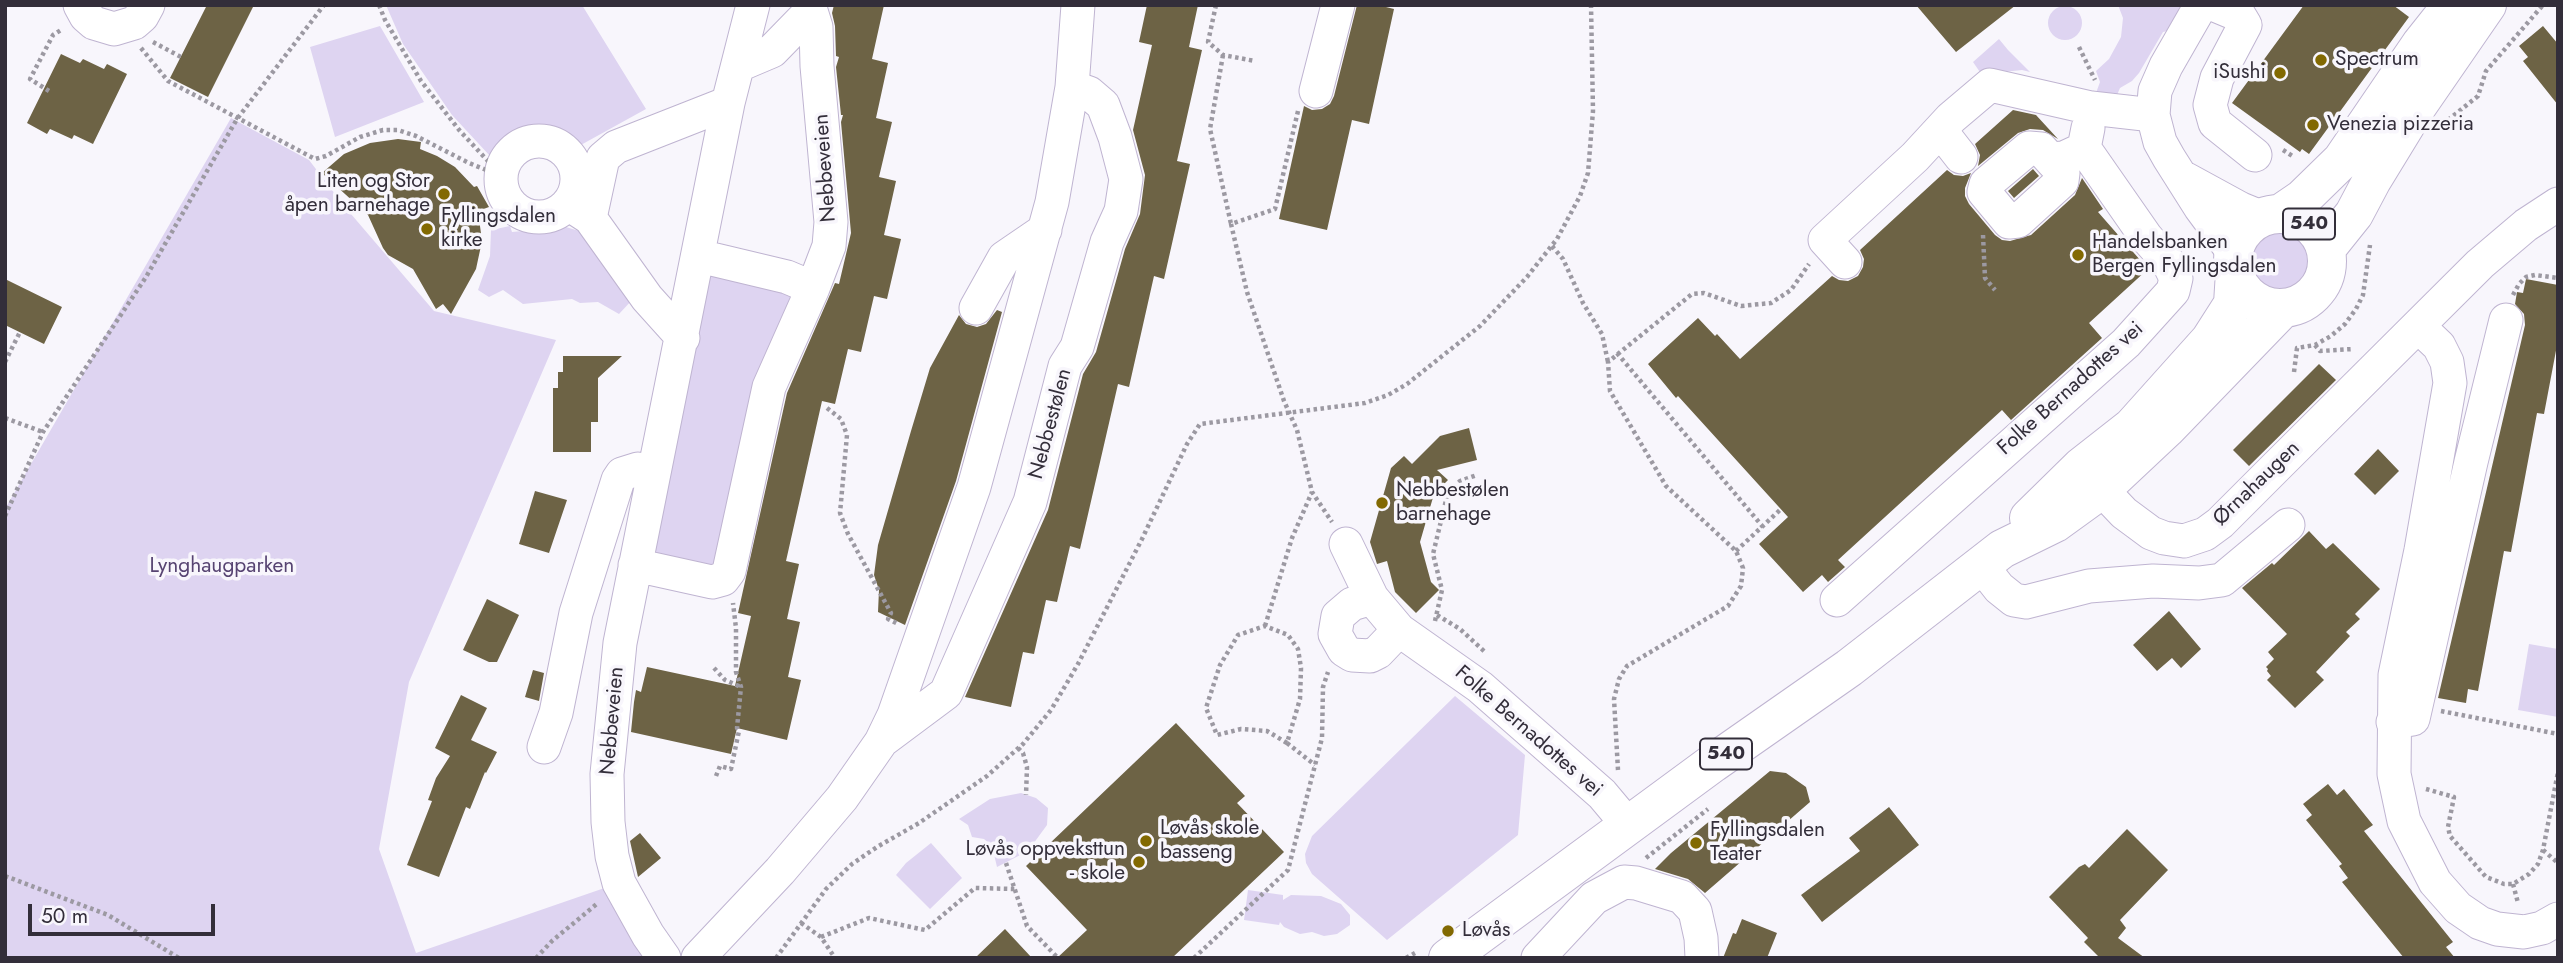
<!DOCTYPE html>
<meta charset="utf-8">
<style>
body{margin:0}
#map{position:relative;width:2563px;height:963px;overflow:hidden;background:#f8f6fc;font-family:Jost,sans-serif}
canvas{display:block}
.frame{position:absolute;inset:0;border:7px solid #332e3a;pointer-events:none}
.scale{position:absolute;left:28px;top:904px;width:187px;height:32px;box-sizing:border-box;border:4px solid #332e3a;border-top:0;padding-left:9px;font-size:21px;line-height:24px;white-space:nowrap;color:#332e3a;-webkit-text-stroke:5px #f8f6fc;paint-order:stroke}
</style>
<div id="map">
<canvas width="2563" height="963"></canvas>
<div class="frame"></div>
<div class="scale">50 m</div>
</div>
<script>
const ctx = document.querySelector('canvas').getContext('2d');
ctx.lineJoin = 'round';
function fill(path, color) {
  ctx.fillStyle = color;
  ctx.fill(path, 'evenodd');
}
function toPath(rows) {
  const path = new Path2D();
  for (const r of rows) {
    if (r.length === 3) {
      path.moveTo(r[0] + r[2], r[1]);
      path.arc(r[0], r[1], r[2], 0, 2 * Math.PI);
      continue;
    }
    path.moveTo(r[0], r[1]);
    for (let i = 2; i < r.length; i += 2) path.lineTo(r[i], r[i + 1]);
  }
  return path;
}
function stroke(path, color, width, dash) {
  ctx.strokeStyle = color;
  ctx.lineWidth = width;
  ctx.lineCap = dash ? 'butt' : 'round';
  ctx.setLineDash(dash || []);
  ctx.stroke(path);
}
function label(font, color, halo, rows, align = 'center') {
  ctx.font = font + ' Jost,sans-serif';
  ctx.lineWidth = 7;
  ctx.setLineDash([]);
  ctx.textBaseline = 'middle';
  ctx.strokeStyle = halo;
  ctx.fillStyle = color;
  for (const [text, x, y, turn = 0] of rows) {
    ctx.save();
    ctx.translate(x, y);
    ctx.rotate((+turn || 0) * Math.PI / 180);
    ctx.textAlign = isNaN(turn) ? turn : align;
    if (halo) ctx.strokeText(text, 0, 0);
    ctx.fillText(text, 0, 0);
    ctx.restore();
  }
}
fill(toPath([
 [386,5,582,5,646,109,579,146,545,129,521,133,490,156,452,115,403,44],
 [2118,5,2183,5,2176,29,2163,32,2139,73,2132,81,2120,88,2117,95,2096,93,2100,82,2096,71,2109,59,2121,37,2123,18],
 [2065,23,17],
 [380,26,424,102,335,137,310,47],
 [1999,39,2008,50,2030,72,2022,70,2003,72,1984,78,1973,62],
 [231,118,309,160,345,207,434,311,556,340,409,682,379,849,416,953,619,883,664,958,5,958,5,509],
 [510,226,512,232,566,227,579,231,633,299,619,314,598,302,580,303,572,299,523,304,503,290,489,297,478,290,490,256,491,230],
 [2280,261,33],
 [709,269,791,293,792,309,712,572,653,555],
 [2529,644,2558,649,2558,717,2518,710],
 [1455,696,1525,755,1518,835,1387,940,1312,874,1306,863,1305,854,1312,836],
 [1021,793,1036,798,1048,808,1047,825,1028,851,997,867,992,846,984,839,972,837,968,825,959,819,990,799],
 [931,843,962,878,930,909,896,875,906,863],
 [1248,890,1283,895,1283,900,1291,895,1321,896,1341,904,1350,915,1350,925,1337,934,1324,936,1312,932,1300,934,1284,927,1280,922,1279,925,1244,920]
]), '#ded4f1');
fill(toPath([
 [207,5,254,5,208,97,170,78],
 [834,5,884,5,872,59,888,63,876,118,892,122,879,177,896,181,884,235,901,239,887,299,874,296,861,352,848,349,835,404,822,401,786,561,799,564,787,619,800,622,788,677,801,680,787,740,737,728,731,754,631,732,634,702,636,690,641,692,647,667,735,686,751,616,738,613,787,393,835,283,839,284,851,233,841,122,843,115,841,115,836,67,839,57,836,56,835,26,832,13],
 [1147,5,1198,5,1189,47,1202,50,1177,161,1190,164,1164,279,1154,276,1129,387,1118,384,1080,549,1070,546,1057,602,1046,600,1034,654,1023,652,1011,707,965,697,1048,510,1083,374,1096,352,1125,249,1140,214,1145,175,1133,130,1152,45,1139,42],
 [1357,5,1378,5,1394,9,1369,124,1352,120,1327,230,1279,219,1304,106,1312,110,1322,109,1330,104,1334,96],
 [1916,5,2016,5,1956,52],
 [2304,5,2393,5,2409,17,2309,154,2302,149,2300,152,2232,103],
 [2543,26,2558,44,2558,105,2523,61,2528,57,2519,46],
 [61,54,80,63,83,59,104,69,107,64,127,74,93,144,74,135,72,139,50,129,47,134,27,123],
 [2013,110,2036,115,2058,139,2043,130,2030,129,2018,133,1978,166,1980,155,1975,144],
 [398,139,421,142,420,149,437,156,455,167,474,187,477,186,489,207,478,211,482,241,476,269,451,314,443,304,436,309,413,269,388,255,383,248,368,215,322,173,344,154,370,143],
 [2033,169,2039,176,2014,198,2008,191],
 [1947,170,1954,175,1963,176,1971,173,1965,188,1965,196,1969,204,1995,235,2002,240,2010,241,2031,235,2075,195,2082,178,2103,209,2098,212,2148,269,2089,323,2102,338,2011,420,2002,410,1838,560,1845,567,1828,582,1822,575,1803,592,1759,544,1788,517,1678,396,1676,398,1648,364,1698,318,1715,336,1717,334,1740,359,1832,276,1839,280,1848,281,1858,276,1863,267,1864,259,1860,250],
 [5,279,62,307,44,344,5,325],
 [2526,279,2558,285,2558,340,2544,414,2537,413,2511,552,2504,551,2478,691,2468,689,2466,703,2438,698,2525,325,2524,314,2515,304,2517,292,2523,293],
 [997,310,1002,312,956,481,905,625,878,612,879,590,874,575,878,545,911,431,930,368,959,315,966,324,977,327,986,324],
 [563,356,622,356,598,378,598,422,591,422,591,452,553,452,553,388,558,388,558,372,563,372],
 [2319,364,2336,380,2249,466,2233,450],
 [1469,428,1477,460,1437,470,1448,480,1434,494,1420,542,1431,582,1439,590,1416,613,1395,592,1387,561,1377,564,1370,542,1391,468,1404,456,1412,464,1440,436],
 [2378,449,2399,471,2375,495,2354,474],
 [535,491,567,500,549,553,519,544],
 [2309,531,2326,549,2333,543,2380,589,2355,614,2360,619,2346,632,2350,636,2316,672,2324,680,2295,708,2267,680,2271,676,2267,671,2268,669,2266,667,2274,659,2268,652,2287,634,2242,588,2272,563,2274,565],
 [487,599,519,615,497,662,489,662,463,650],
 [2169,611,2201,649,2181,668,2172,658,2157,671,2133,645],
 [533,670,544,673,539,701,525,697],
 [461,695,487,708,471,740,497,752,486,773,485,772,470,809,466,807,439,877,407,865,432,801,428,800,436,778,450,756,435,748],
 [1176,723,1245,796,1237,803,1284,852,1172,958,1057,958,1087,930,1026,866],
 [1770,771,1786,773,1806,787,1810,802,1705,893,1688,879,1655,869,1671,853],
 [2328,784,2337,795,2344,789,2373,825,2364,831,2453,942,2446,947,2455,958,2404,958,2342,882,2348,878,2339,866,2342,864,2306,820,2312,815,2303,804],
 [1889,807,1919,845,1822,922,1801,895,1860,851,1849,838],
 [2127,829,2168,870,2120,920,2126,928,2118,938,2145,958,2100,958,2084,942,2088,938,2049,897,2079,867,2085,864,2089,868],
 [640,833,661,858,638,877,630,841],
 [1742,919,1777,933,1767,958,1723,958,1733,933,1736,934],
 [1005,929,1032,958,975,958]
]), '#6d6345');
const minor = toPath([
 [80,5,86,16,94,23,114,29,134,23,142,16,148,5],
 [2201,5,2166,66,2155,91,2153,115,2160,142,2169,158,2200,207,2234,253],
 [2215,5,2239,15,2245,25,2217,78,2210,105,2215,123,2255,155],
 [1316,91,1338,5],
 [1940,130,1961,157],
 [539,179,38],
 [2050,159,2063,173,2062,181,2018,221,2009,222,1984,192,1986,184,2029,148,2041,149,2050,159,2064,158,2077,152,2084,148,2088,128],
 [2186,179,2241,209,2263,218],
 [573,207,590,218,647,298,683,338],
 [590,218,603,158,616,147,728,103],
 [699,256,787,277,813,288,829,246,831,222,817,66,816,27,811,11,772,51,739,65],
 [1845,262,1825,240,1915,157,1951,118,1990,85,2091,108,2153,115],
 [976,308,1004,258,1045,230],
 [2418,326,2439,346,2447,362,2450,383,2421,550,2395,675,2394,774,2404,821,2435,882,2458,908,2480,923,2497,929,2524,932,2542,928,2558,919],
 [2085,472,2124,513,2151,533,2164,538,2184,541,2205,534,2220,523,2274,469,2480,264,2526,225,2558,204],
 [1346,544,1372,598,1399,630,1480,687,1602,794,1628,825],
 [635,565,712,582,723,579,729,571,769,387,813,288],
 [1981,565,1999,588,2014,600,2026,602,2089,586,2153,581,2199,583,2222,580,2288,525],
 [1372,598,1352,604,1338,616,1335,634,1344,650,1352,655,1370,656,1378,652,1399,630],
 [1837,600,2126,343,2173,291,2176,278,2168,262,2146,237,2084,148],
 [2393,722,2413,719,2471,462,2506,320],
 [883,740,946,693,1030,502,1065,366,1077,347,1107,242,1121,211,1126,179,1115,137,1103,105,1089,93,1072,87],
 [544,747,556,713,576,613,618,480,622,474,638,469,654,473],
 [664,958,648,935,619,883,612,856,608,822,607,774,620,643,728,103,753,5],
 [698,958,780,871,842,798,881,742,894,715,974,487,1052,202,1072,87,1078,5],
 [1538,958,1594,898,1624,882,1636,883,1682,897,1695,911,1701,938,1702,958]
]);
const major = toPath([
 [2280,214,2302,199,2342,160,2421,44,2452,5],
 [2280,261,47],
 [2326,249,2354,214,2372,180,2416,108,2487,5],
 [2029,518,2081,467,2132,427,2210,340,2233,304,2235,272],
 [1448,958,1713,763,1849,668,2002,549,2055,523,2102,489,2166,429,2283,308]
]);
stroke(minor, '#bfb4d1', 35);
stroke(major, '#bfb4d1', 40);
stroke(toPath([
 [379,5,385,20,421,81,460,131,500,174],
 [1216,5,1208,42,1223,55,1255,61],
 [153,42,181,57],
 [2079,47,2095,80],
 [141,48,168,81,315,159,326,156,360,137,383,130,398,130,416,136,469,163,501,176],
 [1223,55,1210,129,1231,224],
 [49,91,30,79,53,35,61,30],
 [1298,111,1275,209,1231,224,1247,292,1284,401,1297,430,1312,492,1332,522],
 [2448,120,2478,96,2486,71,2543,5],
 [2283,150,2294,157],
 [1983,235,1985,278,1995,290],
 [1552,246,1563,259,1583,303,1602,334,1608,362],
 [2513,295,2519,284,2526,277,2535,275,2558,278],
 [2315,345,2320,351,2353,349],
 [1617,353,1763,527],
 [5,362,20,332],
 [2294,372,2297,348,2315,345,2331,336,2345,324,2356,309,2363,295,2370,245],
 [827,408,841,419,847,435,840,513,848,534,891,613,888,619,898,624],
 [5,418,43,432],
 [5,516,43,432,146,277,237,119,324,5],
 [1736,551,1781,509],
 [1437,615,1460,629,1485,652],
 [1435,621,1442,590,1433,554,1448,492,1460,481,1477,475],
 [1265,626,1292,538,1312,492],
 [714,668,725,680,741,687],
 [2441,711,2558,734],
 [1287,743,1267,731,1241,729,1217,735,1206,708,1220,665,1238,635,1265,626,1288,635,1298,649,1301,668,1300,699,1287,743,1315,765],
 [1018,748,1023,753,1027,767,1026,795],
 [1618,770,1614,699,1619,679,1627,666,1728,606,1741,586,1743,568,1736,551,1666,486,1610,391,1608,362,1692,294,1704,293,1741,306,1771,303,1791,290,1809,264],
 [716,776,720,766,731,769,739,731,737,728,741,687,736,672,736,628,733,603],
 [2426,789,2454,797,2448,827,2450,836,2486,877,2504,884,2513,884,2529,874,2538,864,2543,850,2558,772],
 [2543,850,2558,863],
 [1646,858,1708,809],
 [1006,863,1027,926,1058,958],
 [5,876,108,915,179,958],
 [2513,884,2518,903],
 [801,923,821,937,835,958],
 [821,937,869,918,925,930,975,888,1015,889],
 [536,958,552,941,598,903],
 [776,958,826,889,852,864,877,847,919,823,987,776,1023,744,1051,710,1078,664,1142,539,1187,444,1200,424,1365,403,1388,395,1407,384,1480,326,1527,277,1557,239,1580,196,1588,173,1593,111,1591,5],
 [1194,958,1288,870,1322,738,1323,687,1328,672],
 [1406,958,1415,953]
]), '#9c99a2', 4.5, [3.5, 3.5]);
stroke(minor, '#fff', 33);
stroke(major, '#fff', 38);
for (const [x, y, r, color] of [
 [2321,60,7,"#826902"],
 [2280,73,7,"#826902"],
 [2313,125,7,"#826902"],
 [444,194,7,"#826902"],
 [427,229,7,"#826902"],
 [2078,255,7,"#826902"],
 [1382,503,7,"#826902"],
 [1146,841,7,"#826902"],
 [1696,843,7,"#826902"],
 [1139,862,7,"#826902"],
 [1448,931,7,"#826902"]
]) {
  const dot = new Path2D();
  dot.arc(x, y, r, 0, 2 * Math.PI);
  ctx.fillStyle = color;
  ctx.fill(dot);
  stroke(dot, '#f8f6fc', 2.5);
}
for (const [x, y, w] of [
 [2309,224,52],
 [1726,754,52]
]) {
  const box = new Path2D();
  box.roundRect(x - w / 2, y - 15.5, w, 31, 5);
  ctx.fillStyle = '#f8f6fc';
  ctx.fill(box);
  stroke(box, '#332e3a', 2);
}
label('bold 19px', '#332e3a', null, [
 ["540",2309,224],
 ["540",1726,754]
]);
label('21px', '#332e3a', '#f8f6fc', [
 ["Spectrum",2335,60],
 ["iSushi",2266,73,"right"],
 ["Venezia pizzeria",2327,125],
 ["Liten og Stor",430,182,"right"],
 ["åpen barnehage",430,206,"right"],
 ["Fyllingsdalen",441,217],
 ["kirke",441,241],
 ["Handelsbanken",2092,243],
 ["Bergen Fyllingsdalen",2092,267],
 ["Nebbestølen",1396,491],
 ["barnehage",1396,515],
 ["Løvås skole",1160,829],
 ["basseng",1160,853],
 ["Fyllingsdalen",1710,831],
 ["Teater",1710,855],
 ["Løvås oppveksttun",1125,850,"right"],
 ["- skole",1125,874,"right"],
 ["Løvås",1462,931]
], 'left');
label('21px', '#332e3a', '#f8f6fc', [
 ["Nebbeveien",826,168,-94],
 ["Folke Bernadottes vei",2071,389,-42],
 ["Nebbestølen",1051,424,-75],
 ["Ørnahaugen",2257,484,-44],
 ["Nebbeveien",613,721,-85],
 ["Folke Bernadottes vei",1528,732,41]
]);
label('21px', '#574472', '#f8f6fc', [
 ["Lynghaugparken",222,567]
]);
</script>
